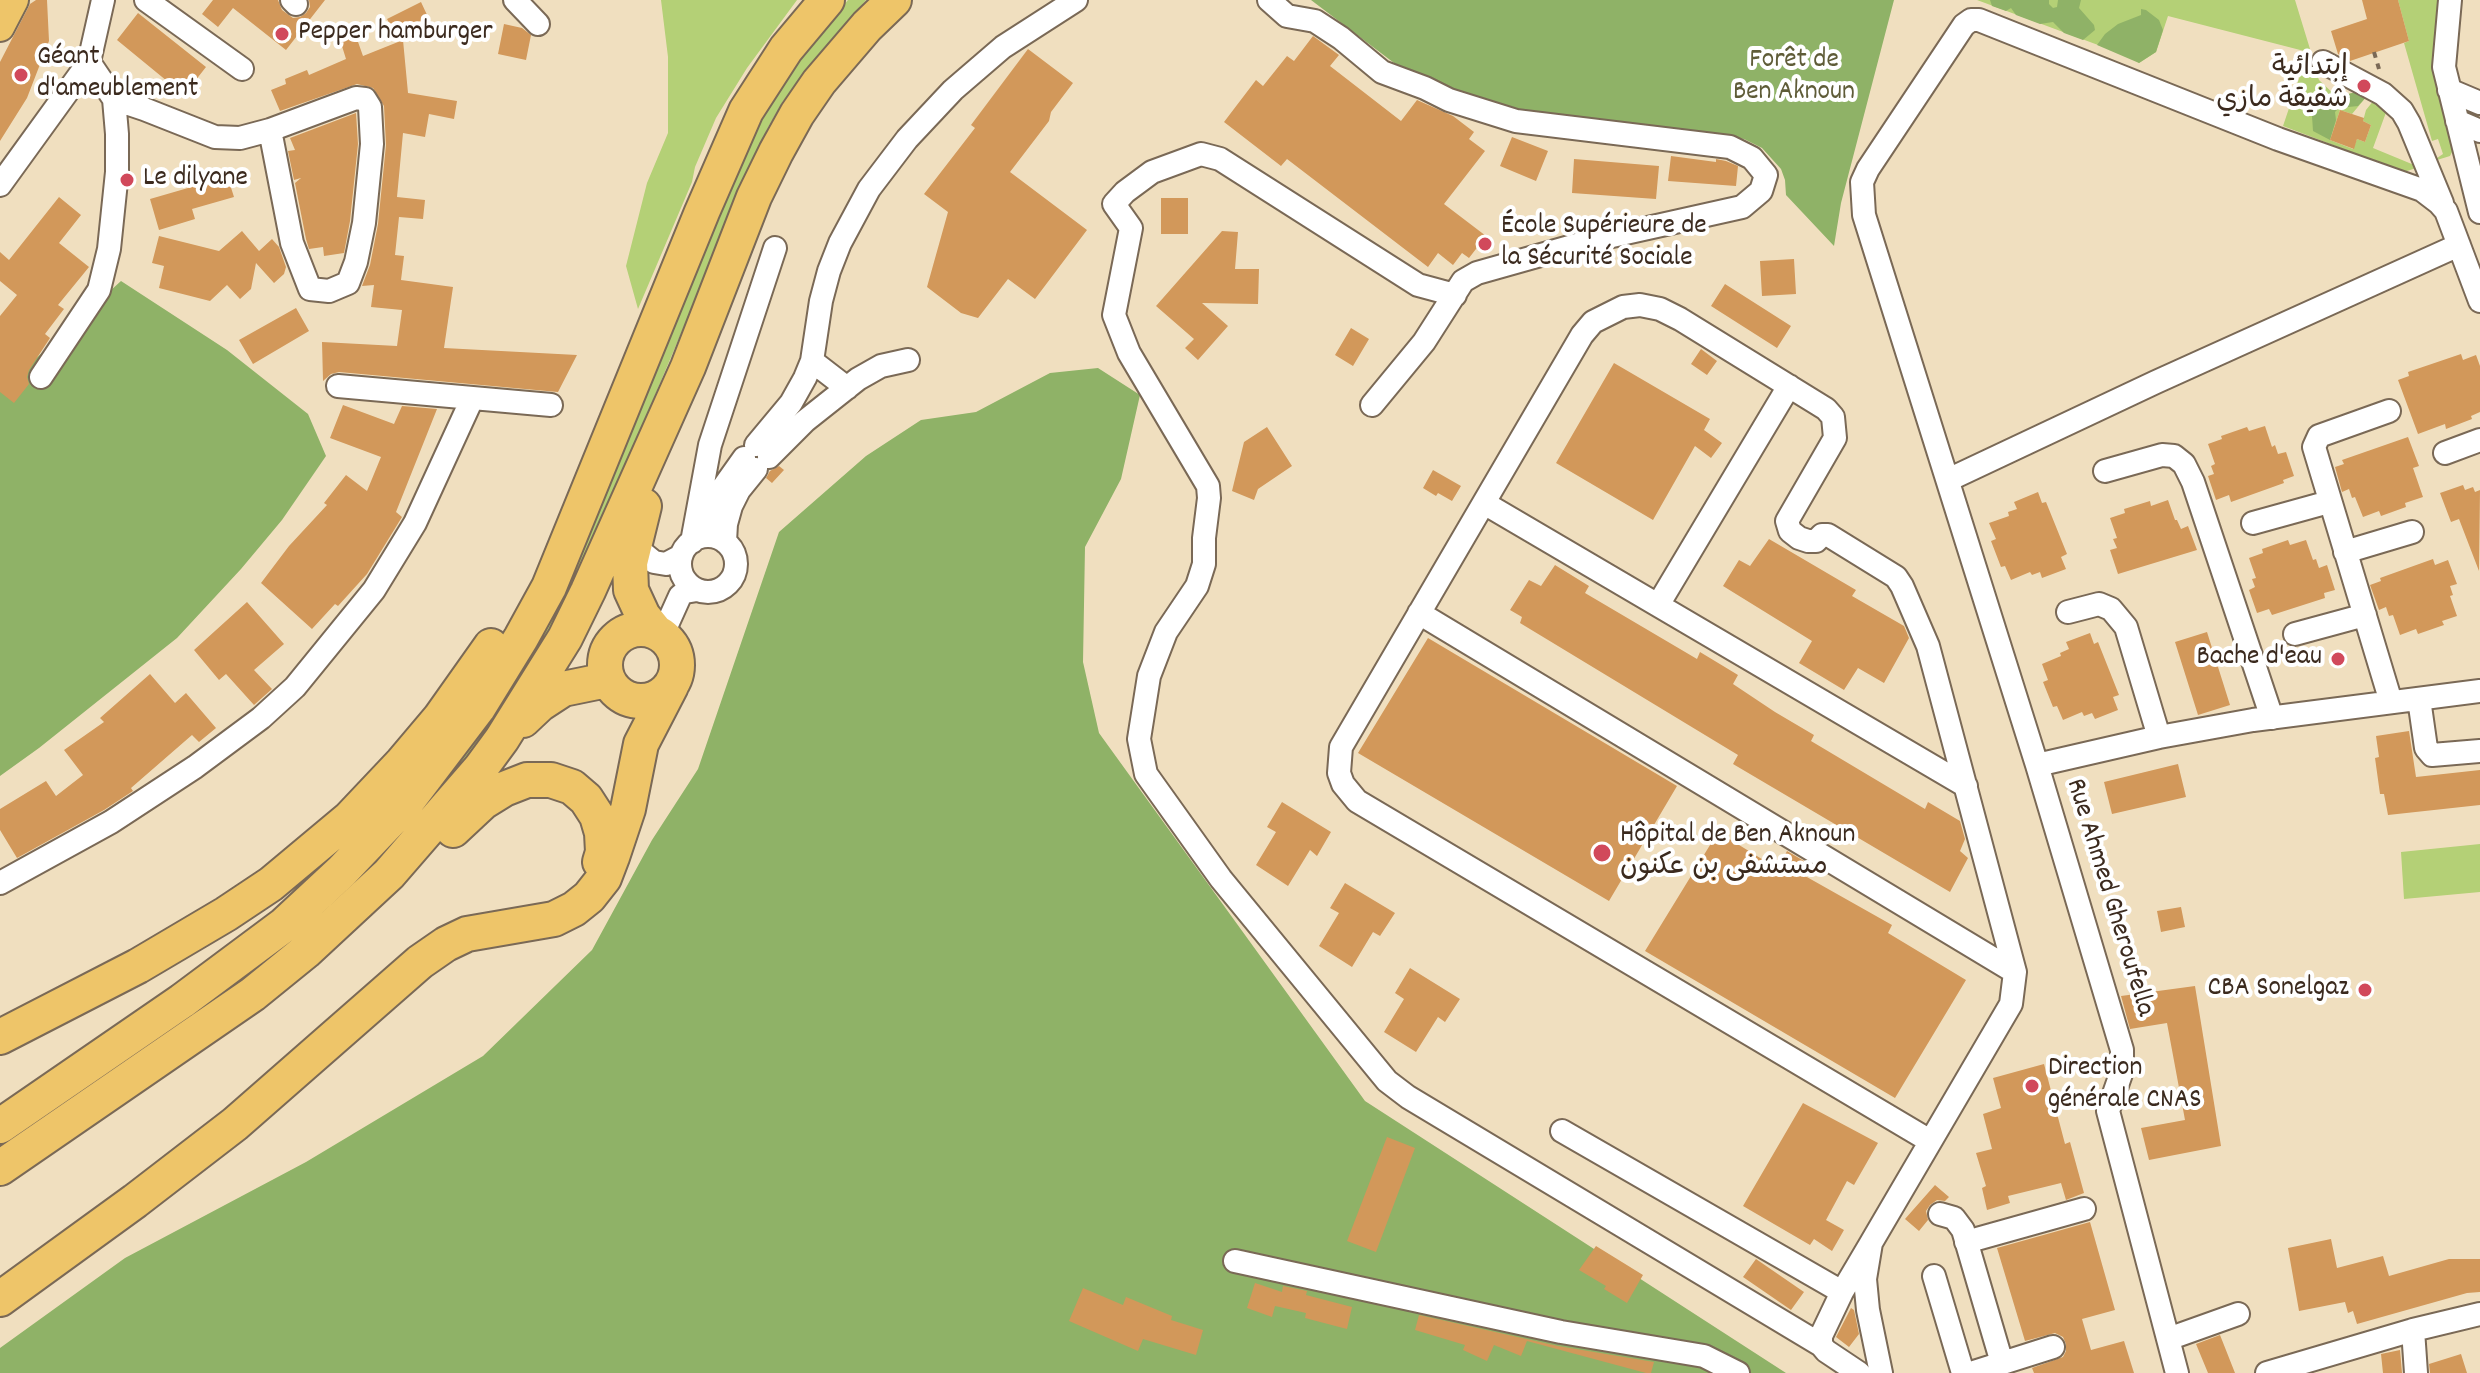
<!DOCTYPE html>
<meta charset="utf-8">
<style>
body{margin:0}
canvas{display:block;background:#f0dfbf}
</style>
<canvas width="2480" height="1373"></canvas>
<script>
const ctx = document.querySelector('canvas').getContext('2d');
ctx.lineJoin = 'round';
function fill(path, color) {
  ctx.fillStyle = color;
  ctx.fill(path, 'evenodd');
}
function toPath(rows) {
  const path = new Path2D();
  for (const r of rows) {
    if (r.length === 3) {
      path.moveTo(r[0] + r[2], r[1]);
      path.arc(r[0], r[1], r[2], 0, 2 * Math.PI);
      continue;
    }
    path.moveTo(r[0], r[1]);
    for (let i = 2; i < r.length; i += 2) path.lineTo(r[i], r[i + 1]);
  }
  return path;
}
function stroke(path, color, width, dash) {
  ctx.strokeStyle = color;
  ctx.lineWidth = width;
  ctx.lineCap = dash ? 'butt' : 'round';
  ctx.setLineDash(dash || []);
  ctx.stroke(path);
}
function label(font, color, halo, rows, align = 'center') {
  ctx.font = font + ' Dekko,"Playpen Sans Arabic",sans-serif';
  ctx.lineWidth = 8;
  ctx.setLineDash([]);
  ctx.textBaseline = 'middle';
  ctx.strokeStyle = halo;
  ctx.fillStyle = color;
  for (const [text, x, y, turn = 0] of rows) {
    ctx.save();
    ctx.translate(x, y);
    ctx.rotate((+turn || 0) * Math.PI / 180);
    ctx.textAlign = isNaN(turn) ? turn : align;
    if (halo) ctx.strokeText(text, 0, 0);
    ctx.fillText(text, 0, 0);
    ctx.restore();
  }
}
fill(toPath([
 [661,0,797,0,747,68,716,118,695,167,692,182,638,309,626,266,647,183,668,133,668,57],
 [848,0,866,0,783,101,767,129,597,533,561,611,483,735,448,783,388,851,312,924,209,1005,0,1151,0,1141,436,785,760,120,803,55],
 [1977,0,2295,0,2310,49,2309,52,2319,80,2337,97,2356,92,2367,96,2352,114,2340,110,2330,140,2353,149,2357,139,2365,142,2371,125,2363,121,2366,110,2374,100,2388,107,2373,148,2419,167,2404,172,2283,126,2308,52,2168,16,2156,52,2139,63,2133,58],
 [2398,0,2441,0,2453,150,2450,156,2437,160,2437,158,2443,154,2438,139,2432,141,2404,43,2409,41],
 [2480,844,2480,892,2404,899,2401,852]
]), '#b4d076');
fill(toPath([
 [1311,0,1894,0,1841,203,1834,246,1786,195,1785,180,1781,169,1762,148,1744,139,1574,123,1480,105,1402,69],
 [1990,0,2049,0,2049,4,2053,8,2057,7,2058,0,2081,0,2079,8,2094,25,2095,30,2083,40,2064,33,2053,22,2040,24,2016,15,2011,8,2006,11,1992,6],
 [2141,9,2146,10,2159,20,2163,30,2156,52,2139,63,2097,45,2105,34,2118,24,2141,15],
 [2356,92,2367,96,2358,106,2339,108,2335,112,2336,120,2330,140,2313,131,2312,116,2319,110,2328,97,2337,97],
 [121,281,227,350,308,414,326,456,282,520,241,569,177,638,39,748,0,776,0,391],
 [1098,368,1140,395,1121,479,1085,547,1083,662,1099,733,1365,1101,1786,1373,0,1373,0,1348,125,1258,306,1162,483,1056,592,950,652,840,698,769,779,532,866,456,921,420,976,412,1050,373]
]), '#8fb267');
fill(toPath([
 [36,0,47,0,49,41,27,98,0,141,0,62,30,4],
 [213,0,278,0,282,10,293,18,300,17,306,13,310,7,309,0,325,0,286,50,233,8,218,27,202,14],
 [2362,0,2398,0,2409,41,2350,61,2338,54,2331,31,2367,19],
 [421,2,428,17,395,34,387,19],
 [138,13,206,67,184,95,117,40],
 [504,24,522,28,531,35,526,60,498,54],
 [352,25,363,56,403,40,408,93,457,101,454,119,429,114,425,137,403,133,397,197,425,200,423,219,399,217,395,255,404,256,401,280,453,287,444,348,577,355,558,392,339,372,331,374,323,381,322,342,397,346,402,310,371,307,374,285,362,286,370,265,378,224,386,145,384,106,373,88,357,84,280,111,271,90,286,84,285,79,307,70,309,75,346,59,337,30],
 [1313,36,1339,55,1330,66,1401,121,1417,100,1453,116,1474,132,1469,139,1485,151,1444,204,1486,236,1469,258,1462,253,1453,265,1438,253,1428,267,1287,159,1281,166,1224,122,1256,80,1263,86,1287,56,1294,61],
 [1028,49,1073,83,1051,112,1049,121,1010,172,1087,230,1035,299,1008,279,978,318,961,313,927,287,948,212,924,194,975,128,971,125],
 [2340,110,2364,118,2363,121,2371,125,2365,142,2357,139,2354,149,2330,140],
 [356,113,358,144,350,221,344,253,324,256,323,247,309,249,306,239,295,183,301,178,294,180,288,151,295,150,290,138],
 [1512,137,1548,151,1536,181,1500,166],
 [1671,156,1716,162,1716,159,1726,161,1738,166,1736,186,1668,181],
 [1574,159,1659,166,1656,199,1572,193],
 [202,170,204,178,226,172,234,197,192,209,195,219,159,230,150,199,188,188,184,175],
 [59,197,81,215,59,243,89,267,58,305,64,309,45,334,50,338,29,370,27,377,29,384,14,403,0,392,0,316,17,295,0,281,0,252,9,260],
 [1161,198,1188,198,1188,234,1161,234],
 [242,231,259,251,272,239,279,247,286,267,284,274,274,283,256,263,251,289,240,299,227,285,210,301,159,288,164,266,152,263,159,236,219,251],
 [1222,231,1238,232,1235,269,1259,269,1258,304,1202,303,1228,326,1198,360,1185,348,1194,339,1156,306],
 [1794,259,1796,294,1762,296,1760,261],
 [1725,284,1791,326,1777,348,1711,306],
 [296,308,309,331,253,364,239,340],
 [1351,328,1369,339,1353,366,1335,355],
 [1701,349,1717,361,1707,375,1691,364],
 [2461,354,2463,360,2476,355,2480,366,2480,412,2471,416,2472,419,2446,429,2445,424,2418,434,2398,380,2409,376,2408,372],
 [1614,363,1710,419,1704,430,1722,443,1711,458,1695,446,1653,520,1556,463],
 [343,405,394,424,402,406,437,409,396,512,402,517,367,574,338,606,335,604,312,629,261,583,289,546,327,505,324,503,346,475,367,491,381,457,330,438],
 [2265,426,2272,447,2275,445,2278,454,2286,452,2294,476,2283,480,2284,483,2231,502,2229,495,2216,500,2208,476,2214,474,2211,466,2215,464,2208,444,2222,439,2221,436,2247,427,2249,431],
 [1267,427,1292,466,1258,489,1254,500,1232,491,1244,442],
 [2408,437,2419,466,2413,468,2423,497,2405,503,2406,507,2381,516,2379,511,2363,517,2355,497,2352,498,2349,489,2342,492,2335,467,2344,464,2342,460],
 [779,466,784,470,772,483,766,478,770,471],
 [1433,470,1461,486,1452,501,1438,493,1436,496,1423,488],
 [2463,485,2465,490,2473,487,2475,492,2480,490,2479,571,2459,519,2451,522,2440,493],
 [2038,492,2042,503,2046,502,2067,554,2061,557,2066,569,2042,578,2040,572,2032,575,2030,572,2011,580,2005,566,2001,567,1991,541,1996,539,1989,523,2009,516,2008,512,2017,509,2014,502],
 [2168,500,2175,520,2177,520,2181,529,2188,526,2197,550,2118,574,2110,550,2117,548,2113,539,2117,538,2110,518,2125,513,2124,509,2150,501,2151,506],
 [1769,539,1856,590,1852,596,1904,626,1909,638,1884,683,1858,668,1844,690,1799,663,1812,641,1723,586,1739,560,1750,566],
 [2288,540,2290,545,2306,540,2313,560,2316,559,2319,568,2327,565,2335,590,2324,593,2325,598,2272,615,2269,609,2257,613,2249,590,2255,587,2252,579,2256,578,2249,558,2263,553,2262,549],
 [2433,559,2435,565,2448,560,2457,584,2450,586,2453,595,2450,596,2457,616,2442,621,2444,625,2418,634,2416,629,2400,635,2393,615,2389,616,2386,607,2379,610,2370,585,2381,581,2380,578],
 [1555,565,1589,586,1585,593,1697,659,1700,652,1738,675,1733,684,1775,712,1814,735,1811,741,1925,809,1928,802,1960,821,1965,839,1960,851,1968,858,1950,892,1733,764,1738,755,1520,623,1522,617,1510,610,1529,580,1541,586],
 [247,602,284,644,254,670,272,689,254,705,226,674,219,680,194,650],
 [2207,632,2230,705,2198,715,2175,642],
 [2090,633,2094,644,2098,642,2119,695,2113,697,2118,710,2095,719,2092,713,2084,716,2082,712,2063,720,2057,706,2053,707,2043,682,2048,680,2042,664,2061,656,2060,653,2069,649,2066,642],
 [1428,638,1677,786,1609,901,1358,753],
 [150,674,175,703,186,693,216,728,199,742,192,735,131,788,133,791,104,810,17,858,0,830,0,809,46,781,56,796,83,775,64,750,104,722,100,718],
 [2409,731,2416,777,2480,770,2480,805,2388,815,2384,794,2380,794,2375,758,2379,757,2376,736],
 [2178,764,2186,797,2112,814,2104,782],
 [1282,802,1331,832,1317,856,1310,850,1288,886,1256,865,1276,832,1267,827],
 [1718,832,1778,869,1787,851,1804,861,1798,872,1892,925,1888,933,1966,980,1895,1098,1645,951],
 [1345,883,1395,913,1380,936,1373,932,1352,967,1319,946,1339,913,1330,908],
 [2181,907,2185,927,2161,932,2157,911],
 [1410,968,1460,999,1445,1022,1438,1017,1416,1052,1384,1032,1404,999,1395,993],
 [2195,986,2221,1146,2149,1160,2141,1128,2185,1120,2167,1023,2130,1029,2121,996],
 [2044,1064,2065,1144,2070,1142,2084,1193,2066,1200,2061,1183,2008,1196,2010,1203,1987,1210,1982,1188,1986,1186,1976,1153,1992,1149,1983,1114,2001,1108,1993,1078],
 [1803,1103,1878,1143,1854,1185,1847,1181,1826,1220,1844,1230,1832,1251,1814,1239,1810,1245,1743,1206],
 [1387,1137,1415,1148,1376,1252,1347,1241],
 [1935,1185,1949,1197,1945,1201,1937,1200,1930,1205,1926,1211,1928,1220,1919,1231,1905,1219],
 [2090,1222,2115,1310,2082,1319,2091,1350,2124,1341,2134,1373,2034,1373,2032,1368,2063,1357,2066,1351,2066,1344,2063,1337,2055,1333,2025,1341,1997,1248],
 [2331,1239,2337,1268,2383,1256,2389,1276,2449,1259,2480,1259,2480,1292,2467,1293,2357,1324,2353,1311,2348,1313,2345,1302,2299,1311,2288,1248],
 [1596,1246,1643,1275,1627,1303,1604,1289,1606,1286,1579,1270],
 [1756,1259,1804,1292,1791,1310,1743,1277],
 [1255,1283,1282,1292,1283,1286,1307,1291,1306,1295,1352,1307,1347,1329,1305,1318,1306,1313,1275,1306,1272,1317,1247,1308],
 [1083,1288,1123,1305,1126,1297,1172,1316,1171,1320,1203,1330,1196,1355,1143,1339,1138,1351,1069,1321],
 [1851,1308,1854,1310,1859,1334,1849,1347,1836,1337],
 [1419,1315,1558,1346,1654,1362,1651,1373,1646,1373,1527,1341,1521,1356,1494,1345,1487,1361,1463,1350,1465,1345,1415,1330],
 [2220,1335,2235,1373,2208,1373,2196,1344],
 [2400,1350,2402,1373,2383,1373,2381,1354],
 [2461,1354,2467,1373,2430,1373,2429,1364]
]), '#d2985a');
const minor = toPath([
 [103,0,89,62,114,99,144,109,215,137,240,138,270,130,356,98,365,99,370,107,372,144,364,223,356,262,348,283,329,291,310,289,292,243,270,130],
 [146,0,242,69],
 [292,0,296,4],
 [515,0,538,24],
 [1269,0,1287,16,1315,21,1341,38,1382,72,1425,88,1449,100,1516,121,1730,147,1752,158,1766,175,1761,191,1742,207,1594,240,1477,273,1463,281,1424,342,1372,405],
 [2450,0,2444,67,2480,212],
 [2323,62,2383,94,2402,111,2409,123,2442,203],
 [2449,90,2480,103],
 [2457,121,2480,131],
 [0,185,89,62],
 [1455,295,1418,285,1220,159,1201,154,1152,172,1125,192,1114,204,1131,228,1114,315,1129,353,1208,486,1209,498,1204,538,1204,564,1197,586,1166,632,1149,676,1139,739,1146,774,1221,879,1387,1081,1408,1097,1821,1345],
 [812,361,847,388],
 [41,377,99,290,109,249,117,172,117,134,114,99],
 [338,386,551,405],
 [2389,411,2319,436,2314,447,2391,702],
 [756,445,791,403,805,378,812,361,821,301,829,271,840,243,869,189,907,139,953,90,1003,47,1076,0],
 [2445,453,2480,440],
 [769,457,805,421,858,379,881,366,908,360],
 [2105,471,2162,455,2174,456,2184,464,2193,482,2272,718],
 [1948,480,2156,382,2459,245],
 [1484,503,1966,786],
 [705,522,712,503,744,458],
 [2253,523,2329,502],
 [708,564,28],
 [692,542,710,445,775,248],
 [725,542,726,524,731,506,739,490,756,469],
 [633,545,654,562,666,564,681,556],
 [2345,552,2412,532],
 [1658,605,1789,386],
 [2068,612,2099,604,2111,609,2126,627,2159,737],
 [1419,613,2015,972],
 [2295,634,2365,615],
 [667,639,666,627,680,596,685,592,697,590],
 [2419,699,2426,748,2432,755,2480,751],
 [2037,765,2159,737,2253,720,2480,691],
 [0,883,111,822,195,767,261,718,295,687,374,590,415,523,472,399],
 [1562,1131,1842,1292],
 [1940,1214,1954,1218,1963,1230,2002,1363],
 [1966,1242,2084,1209],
 [1871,1243,2011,1004,2015,972,1928,646,1902,586,1896,577,1828,535,1822,535,1816,541,1808,541,1799,538,1790,531,1787,521,1835,438,1833,417,1826,409,1680,319,1660,309,1640,305,1623,307,1593,322,1582,335,1341,747,1339,773,1343,784,1357,801,1930,1141],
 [1235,1261,1561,1332,1704,1356,1738,1373],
 [1934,1276,1963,1373],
 [2413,1330,2416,1373],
 [2168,1339,2238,1314],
 [1859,1373,1826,1351,1821,1345,1821,1336,1842,1292,1871,1243,1865,1279,1868,1310,1881,1373],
 [1971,1373,2053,1347],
 [2177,1373,2108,1111,2122,1071,2122,1050,2037,765,1864,215,1862,182,1868,169,1964,25,1971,20,1979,20,2278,139,2422,190,2439,203,2446,211,2480,301],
 [2267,1373,2413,1330,2480,1314]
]);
const major = toPath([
 [0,27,14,0]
]);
const highway = toPath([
 [644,506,630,563,631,590,643,616,656,632],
 [641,665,36],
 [523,720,540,704,563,689,607,680],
 [453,830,483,802,504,789,527,780,551,780,572,787,586,799,597,816,602,833,603,852,600,862],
 [0,1037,138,966,226,914,271,884,350,818,402,763,440,718,491,646],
 [0,1126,182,1001,284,925,342,871,402,808,478,708,521,638,549,587,702,212,746,111,786,49,827,0],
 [0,1168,253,994,306,951,389,874,480,769,502,739,565,638,588,591,688,367,754,197,776,152,797,114,819,82,867,26,894,0],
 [0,1299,135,1201,235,1124,420,962,446,944,467,934,554,919,574,909,589,897,604,878,612,857,628,809,641,744,671,686]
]);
stroke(minor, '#7a6956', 26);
stroke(major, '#7a6956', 32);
stroke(highway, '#7a6956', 38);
stroke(toPath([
 [2374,52,2379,69]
]), '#7a6956', 4, [6, 6]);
stroke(minor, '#fff', 22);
stroke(major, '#eec569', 28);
stroke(highway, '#eec569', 34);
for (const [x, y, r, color] of [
 [282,34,8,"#d1495b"],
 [21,75,8,"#d1495b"],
 [2364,86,8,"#d1495b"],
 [127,180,8,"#d1495b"],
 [1485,244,8,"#d1495b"],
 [2338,659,8,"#d1495b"],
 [1602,853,10,"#d1495b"],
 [2365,990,8,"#d1495b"],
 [2032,1086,8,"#d1495b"]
]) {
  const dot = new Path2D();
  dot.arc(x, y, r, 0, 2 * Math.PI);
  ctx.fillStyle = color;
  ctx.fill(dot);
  stroke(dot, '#fff', 3);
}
label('28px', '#3b2a1e', '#fff', [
 ["Pepper hamburger",298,34],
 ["Géant",37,59],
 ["d'ameublement",37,91],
 ["إبتدائية",2348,70,"right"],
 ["شفيقة مازي",2348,102,"right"],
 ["Le dilyane",143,180],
 ["École Supérieure de",1501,228],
 ["la Sécurité Sociale",1501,260],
 ["Bache d'eau",2322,659,"right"],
 ["Hôpital de Ben Aknoun",1620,837],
 ["مستشفى بن عكنون",1620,869],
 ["CBA Sonelgaz",2349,990,"right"],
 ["Direction",2048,1070],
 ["générale CNAS",2048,1102]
], 'left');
label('28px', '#5f5c38', '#fff', [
 ["Forêt de",1794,62],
 ["Ben Aknoun",1794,94]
]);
label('28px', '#3b2a1e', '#fff', [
 ["Rue Ahmed Gheroufella",2108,898,73]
]);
</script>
